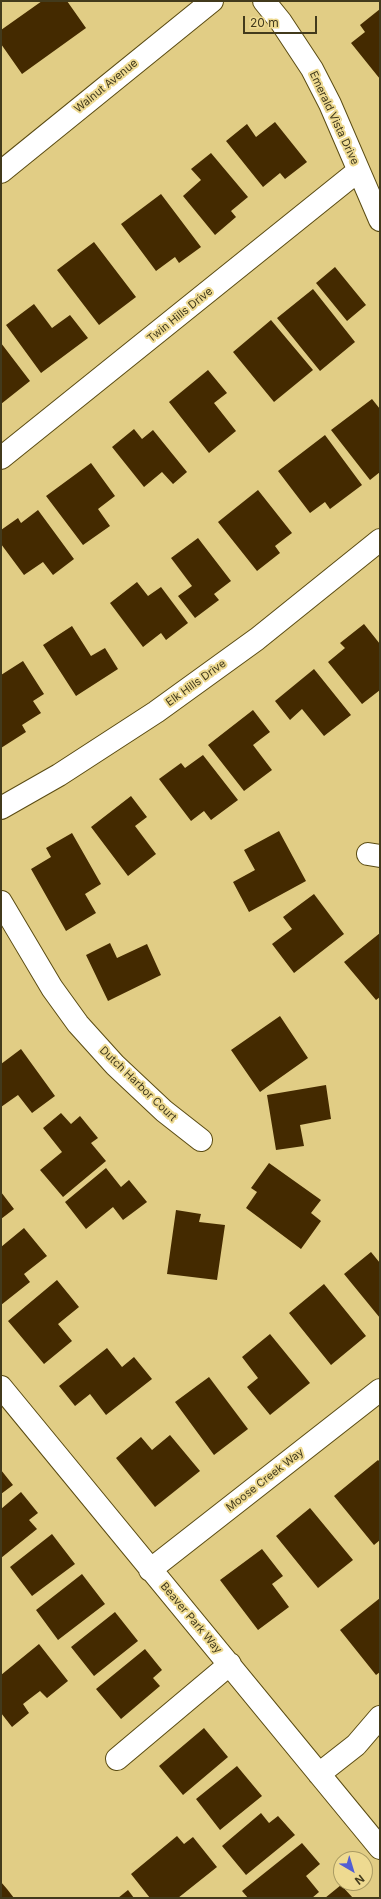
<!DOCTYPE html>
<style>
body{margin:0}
#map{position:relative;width:381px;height:1899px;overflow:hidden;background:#e1cd85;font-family:Inter,sans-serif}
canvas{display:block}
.frame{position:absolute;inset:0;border:2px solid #423a1c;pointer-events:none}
.north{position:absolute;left:333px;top:1851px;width:40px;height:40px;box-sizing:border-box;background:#eeda91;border:1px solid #a99a62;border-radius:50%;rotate:142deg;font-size:11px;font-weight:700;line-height:16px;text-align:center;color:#423a1c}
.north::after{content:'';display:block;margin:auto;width:14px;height:18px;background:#525ed4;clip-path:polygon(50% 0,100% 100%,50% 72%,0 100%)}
.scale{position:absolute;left:243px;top:16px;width:74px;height:18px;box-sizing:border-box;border:2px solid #423a1c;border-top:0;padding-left:5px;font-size:12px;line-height:14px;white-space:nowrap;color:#423a1c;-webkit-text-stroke:3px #eeda91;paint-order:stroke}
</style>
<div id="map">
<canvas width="381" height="1899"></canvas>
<div class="frame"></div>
<div class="north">N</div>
<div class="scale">20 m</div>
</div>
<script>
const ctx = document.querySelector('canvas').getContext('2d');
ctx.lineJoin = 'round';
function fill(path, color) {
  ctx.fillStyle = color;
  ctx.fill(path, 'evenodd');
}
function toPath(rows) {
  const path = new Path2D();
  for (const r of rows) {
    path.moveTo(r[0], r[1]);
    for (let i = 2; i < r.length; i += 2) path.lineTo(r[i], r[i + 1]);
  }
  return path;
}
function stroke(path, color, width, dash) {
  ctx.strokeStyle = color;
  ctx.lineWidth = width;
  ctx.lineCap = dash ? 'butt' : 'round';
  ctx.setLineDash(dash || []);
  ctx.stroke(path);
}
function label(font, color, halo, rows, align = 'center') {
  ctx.font = font + ' Inter,sans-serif';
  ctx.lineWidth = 4;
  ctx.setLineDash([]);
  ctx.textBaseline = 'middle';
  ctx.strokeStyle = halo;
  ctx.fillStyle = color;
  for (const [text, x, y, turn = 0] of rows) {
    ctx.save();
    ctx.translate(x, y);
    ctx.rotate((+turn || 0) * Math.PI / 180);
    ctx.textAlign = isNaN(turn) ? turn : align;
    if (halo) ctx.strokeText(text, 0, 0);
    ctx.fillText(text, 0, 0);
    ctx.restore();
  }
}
fill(toPath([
 [42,1,67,1,86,28,22,74,1,44,1,30],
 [380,9,380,79,351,43,365,32,360,25],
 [275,122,307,162,285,179,280,173,263,187,226,141,247,124,256,137],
 [211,153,248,197,231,211,236,217,215,235,183,196,201,180,191,169],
 [161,194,201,247,179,263,175,257,156,271,121,224],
 [94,242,136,297,99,325,57,270],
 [335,267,366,305,347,321,316,283],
 [313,289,355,342,320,371,277,318],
 [34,304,52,328,70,315,88,338,41,373,6,325],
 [271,320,313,370,274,402,233,352],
 [1,343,30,381,1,404],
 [208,370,227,393,214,403,236,431,209,453,169,402],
 [372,399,380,409,380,472,370,480,331,430],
 [134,429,142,439,153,430,187,472,173,484,162,472,144,487,112,447],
 [325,435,362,485,330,509,325,502,310,513,278,471],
 [91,463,115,496,98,509,110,526,83,545,46,496],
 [258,490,292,533,275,546,280,553,257,571,218,522],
 [38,510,74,559,53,575,43,562,24,575,1,544,1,530,18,518,21,523],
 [198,538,231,581,214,594,219,600,195,618,178,596,192,586,171,558],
 [137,582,148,596,161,587,188,623,166,640,161,633,143,647,110,603],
 [364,624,380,644,380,690,362,704,328,662,345,648,340,643],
 [72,626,91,656,105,648,118,669,76,696,43,645],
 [23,661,44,694,33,701,41,713,22,725,26,732,1,748,1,675],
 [314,669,351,715,324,736,302,709,290,720,275,701],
 [253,710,270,732,253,745,272,770,244,791,208,745],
 [203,755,238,800,211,820,204,811,191,821,159,779,181,763,185,768],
 [131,796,147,817,135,826,156,854,128,876,91,827],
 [279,831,306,881,249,912,233,882,255,870,244,850],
 [72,833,101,884,85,894,96,913,66,931,31,869,51,857,46,848],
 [314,894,344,934,294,973,272,944,292,929,283,917],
 [380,933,380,997,376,1000,344,962],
 [110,943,117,958,147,944,161,975,108,1001,86,955],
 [280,1016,308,1058,260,1092,231,1050],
 [21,1049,55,1096,32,1113,18,1095,1,1107,1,1064],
 [326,1085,331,1119,300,1125,304,1146,276,1150,267,1095],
 [61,1113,71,1124,80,1116,98,1138,91,1143,106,1161,63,1197,40,1170,62,1152,43,1128],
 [269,1163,321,1200,311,1213,321,1221,301,1249,246,1208,257,1192,251,1188],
 [106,1168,121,1187,129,1180,147,1202,123,1220,113,1207,86,1229,65,1202],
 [1,1192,14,1209,1,1219],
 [176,1210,201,1214,199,1222,225,1225,217,1280,167,1274],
 [24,1228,47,1256,24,1274,30,1282,1,1305,1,1247],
 [371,1252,380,1263,380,1318,344,1274],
 [57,1280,79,1307,58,1324,72,1341,44,1364,8,1321],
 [324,1284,366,1336,331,1365,289,1313],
 [270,1334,310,1383,270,1415,247,1387,258,1378,242,1357],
 [107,1348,122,1367,134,1357,152,1379,106,1415,90,1394,75,1406,59,1386],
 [209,1377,248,1429,214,1455,175,1402],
 [170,1435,200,1471,155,1507,116,1458,141,1437,152,1450],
 [378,1460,380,1462,380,1540,374,1545,334,1496],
 [1,1470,13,1485,1,1494],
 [21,1492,38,1513,29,1520,37,1529,1,1558,1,1509],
 [310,1508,353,1560,318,1588,276,1536],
 [52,1534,75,1564,32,1596,10,1567],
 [262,1549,283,1576,272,1584,289,1607,258,1630,220,1580],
 [82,1574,105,1604,58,1640,36,1610],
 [380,1598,380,1672,376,1675,340,1630],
 [115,1612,138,1641,94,1676,71,1647],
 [39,1644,68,1681,47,1698,40,1691,23,1704,29,1713,12,1727,1,1713,1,1675],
 [145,1649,162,1670,153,1678,160,1686,121,1719,96,1689],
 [204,1728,228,1757,183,1795,159,1766],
 [237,1766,262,1796,220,1830,196,1799],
 [261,1813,269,1823,278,1816,295,1835,246,1875,222,1846],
 [177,1836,184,1844,193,1837,217,1867,178,1898,150,1898,131,1874],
 [302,1843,320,1864,306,1876,319,1892,312,1898,248,1898,242,1891],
 [1,1882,7,1889,14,1898,1,1898],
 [341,1885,353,1898,325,1898],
 [128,1890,134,1898,118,1898]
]), '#442a00');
const minor = toPath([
 [264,1,281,22,312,69,330,104,380,220],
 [1,172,212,1],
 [1,458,358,171],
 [1,808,59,775,156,712,257,639,380,540],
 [368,854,380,856],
 [1,902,52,988,78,1024,115,1065,164,1111,201,1140],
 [1,1387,380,1848],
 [150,1570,380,1390],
 [117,1759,230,1664],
 [319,1774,356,1745,380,1717]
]);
stroke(minor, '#5a4b12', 24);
stroke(minor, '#fff', 22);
label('11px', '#423a1c', '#eeda91', [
 ["Walnut Avenue",106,86,-39],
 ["Emerald Vista Drive",334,118,65],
 ["Twin Hills Drive",180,315,-39],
 ["Elk Hills Drive",196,683,-36],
 ["Dutch Harbor Court",138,1084,44],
 ["Moose Creek Way",265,1480,-38],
 ["Beaver Park Way",191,1618,50]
]);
</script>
